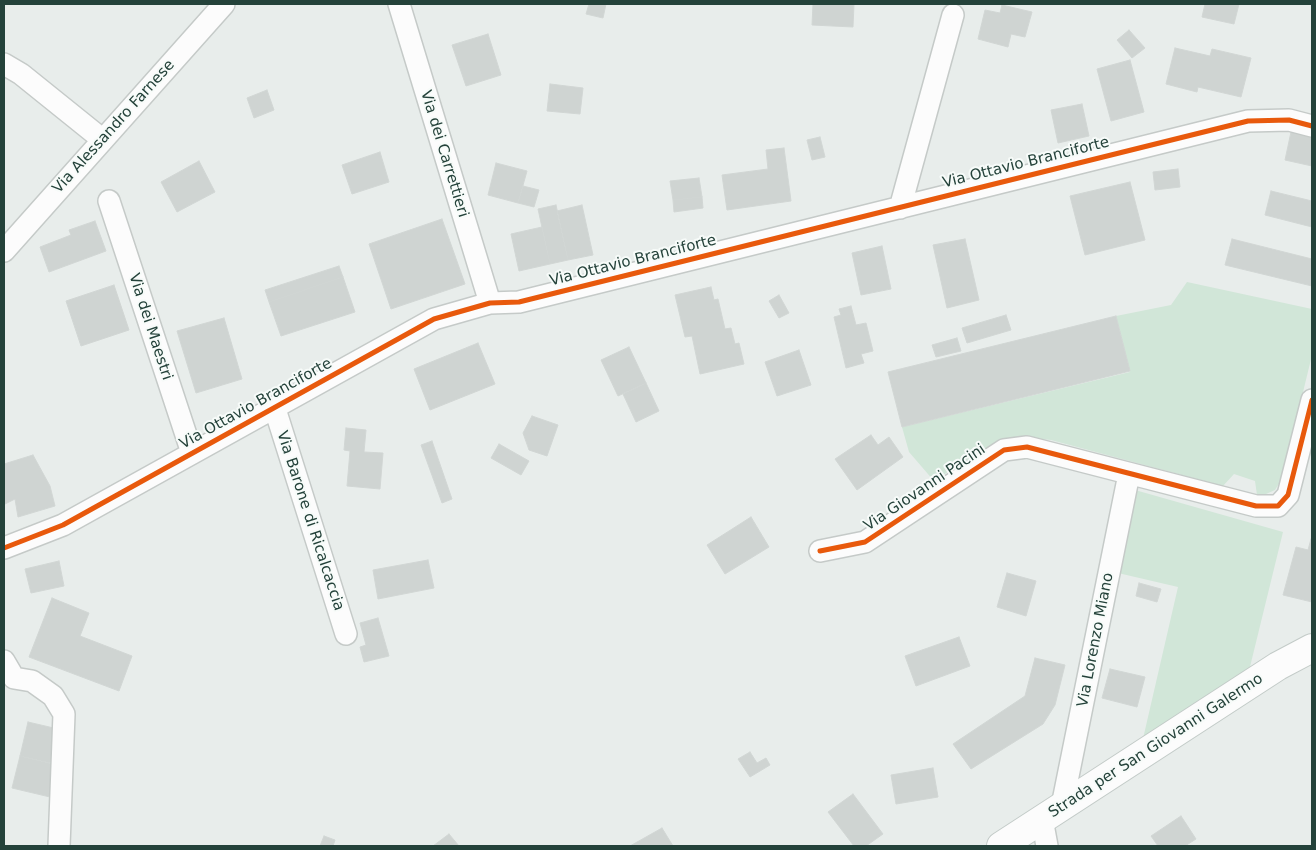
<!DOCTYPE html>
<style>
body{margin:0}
#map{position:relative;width:1316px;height:850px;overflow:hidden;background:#e8edeb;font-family:"DejaVu Sans",sans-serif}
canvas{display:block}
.frame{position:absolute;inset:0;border:5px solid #24423a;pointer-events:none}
</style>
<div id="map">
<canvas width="1316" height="850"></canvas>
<div class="frame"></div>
</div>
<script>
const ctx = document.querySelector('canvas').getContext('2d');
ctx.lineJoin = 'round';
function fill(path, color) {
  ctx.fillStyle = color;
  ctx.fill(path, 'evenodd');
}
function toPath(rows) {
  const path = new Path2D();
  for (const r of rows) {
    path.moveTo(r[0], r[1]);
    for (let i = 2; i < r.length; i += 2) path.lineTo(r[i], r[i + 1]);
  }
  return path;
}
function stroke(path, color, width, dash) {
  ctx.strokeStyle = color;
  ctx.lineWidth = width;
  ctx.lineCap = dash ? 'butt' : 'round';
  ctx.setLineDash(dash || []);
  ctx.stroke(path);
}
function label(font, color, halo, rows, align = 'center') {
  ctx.font = font + ' "DejaVu Sans",sans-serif';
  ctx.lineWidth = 4;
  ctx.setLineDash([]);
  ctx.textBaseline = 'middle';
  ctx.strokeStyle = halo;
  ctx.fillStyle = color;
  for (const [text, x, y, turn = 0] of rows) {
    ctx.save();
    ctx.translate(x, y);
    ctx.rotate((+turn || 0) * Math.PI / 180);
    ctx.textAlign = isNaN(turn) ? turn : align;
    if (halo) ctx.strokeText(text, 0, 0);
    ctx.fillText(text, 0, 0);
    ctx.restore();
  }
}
fill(toPath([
 [1187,282,1312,309,1312,355,1282,479,1275,490,1266,494,1257,495,1255,481,1234,474,1223,486,1051,440,1023,437,1001,440,979,452,934,481,909,452,902,427,1130,372,1116,316,1171,305],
 [1135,490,1283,532,1248,675,1142,743,1178,587,1118,573]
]), '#d1e6d8');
const building = toPath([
 [589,4,606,4,603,18,586,14,589,4],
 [813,4,854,4,853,27,812,25,813,4],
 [1205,4,1239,4,1234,24,1202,17,1205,4],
 [1002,5,1032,12,1025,37,1011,34,1008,47,978,39,985,10,1000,13,1002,5],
 [1129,30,1145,48,1132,58,1117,40,1129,30],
 [488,34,501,75,466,86,452,45,488,34],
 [1175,48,1210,56,1212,49,1251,58,1241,97,1198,87,1197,92,1166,84,1175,48],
 [1130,60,1144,112,1111,121,1097,69,1130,60],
 [550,84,583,88,580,114,547,111,550,84],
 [267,90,274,110,254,118,247,98,267,90],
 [1082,104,1089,136,1058,143,1051,110,1082,104],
 [1291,132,1312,136,1312,166,1285,160,1291,132],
 [820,137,825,157,812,160,807,140,820,137],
 [784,148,791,201,727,210,722,175,768,169,766,150,784,148],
 [380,152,389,182,352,194,342,165,380,152],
 [199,161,215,192,177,212,161,182,199,161],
 [496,163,527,171,518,203,488,195,496,163],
 [1178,169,1180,187,1155,190,1153,172,1178,169],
 [699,178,702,197,673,200,670,181,699,178],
 [1130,182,1145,240,1085,255,1070,196,1130,182],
 [523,186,539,190,534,207,518,203,523,186],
 [1271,191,1312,201,1312,227,1265,215,1271,191],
 [702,197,703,208,674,212,673,200,702,197],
 [556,205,568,260,550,264,538,209,556,205],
 [582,205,593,255,568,260,557,211,582,205],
 [442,219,465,284,391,309,369,244,442,219],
 [95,221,106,251,49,272,40,247,71,235,69,230,95,221],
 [542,227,550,264,519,271,511,234,542,227],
 [965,239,979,300,947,308,933,245,965,239],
 [1232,239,1312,259,1312,286,1225,265,1232,239],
 [882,246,891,289,861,295,852,253,882,246],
 [339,266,343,277,269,302,265,290,339,266],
 [343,277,355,312,281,336,269,302,343,277],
 [114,285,129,330,81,346,66,301,114,285],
 [711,287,714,300,718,299,725,329,731,328,735,344,739,343,744,364,700,374,692,336,685,337,675,295,711,287],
 [779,295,789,313,779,318,769,301,779,295],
 [851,306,856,325,866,323,873,351,861,354,864,363,846,368,834,317,841,315,839,309,851,306],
 [1006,315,1011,330,967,343,962,328,1006,315],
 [1116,316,1130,371,902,427,888,372,1116,316],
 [224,318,242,379,196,393,177,331,224,318],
 [957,338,961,351,936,357,932,345,957,338],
 [478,343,495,384,430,410,414,369,478,343],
 [629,347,646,383,618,396,601,360,629,347],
 [799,350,811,385,777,396,765,362,799,350],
 [646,383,659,411,636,422,623,394,646,383],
 [532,416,558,425,547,456,529,450,523,433,532,416],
 [346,428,366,430,364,452,383,453,380,489,347,486,350,451,344,450,346,428],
 [871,435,878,445,889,437,903,457,857,490,835,459,871,435],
 [432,441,452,499,442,503,421,445,432,441],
 [499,444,529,461,521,475,491,458,499,444],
 [33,455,50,486,55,506,18,517,15,499,5,504,4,500,4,464,33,455],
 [751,517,769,547,725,574,707,545,751,517],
 [1311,539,1312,539,1312,602,1283,595,1296,547,1308,550,1311,539],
 [428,560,434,588,378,599,373,570,428,560],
 [59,561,64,586,31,593,25,569,59,561],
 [1007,573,1036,581,1026,616,997,607,1007,573],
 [1139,583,1161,589,1157,602,1136,596,1139,583],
 [52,598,89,613,80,636,132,656,119,691,29,657,52,598],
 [378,618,389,656,364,662,360,647,366,645,360,623,378,618],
 [959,637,970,666,916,686,905,656,959,637],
 [1035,658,1065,665,1055,705,1043,724,971,769,953,744,1025,696,1035,658],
 [1110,669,1145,677,1137,707,1102,698,1110,669],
 [28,722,58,729,50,763,20,756,28,722],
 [750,752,757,763,766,758,770,765,750,777,738,759,750,752],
 [20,756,57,765,50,797,12,788,20,756],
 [933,768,938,797,896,804,891,775,933,768],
 [853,794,883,834,866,846,854,846,828,812,853,794],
 [1181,816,1196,839,1185,846,1158,846,1151,836,1181,816],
 [662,828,673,846,630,846,662,828],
 [449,834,459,846,433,846,449,834],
 [324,836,335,840,333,846,320,846,324,836]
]);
fill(building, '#cfd4d2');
stroke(building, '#d1d6d4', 1);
const street = toPath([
 [399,4,490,303],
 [4,64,21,74,103,140],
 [109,201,192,453],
 [900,208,953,15],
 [4,251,224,4],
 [275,409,346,634],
 [4,548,63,525,434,319,490,303,519,302,1248,121,1289,120,1312,126],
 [820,551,865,542,1004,450,1027,447,1256,506,1278,506,1288,495,1312,400],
 [4,661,14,678,32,681,53,696,64,714,59,846],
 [1062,806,1129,474],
 [1042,819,1047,846]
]);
const secondary = toPath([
 [1001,846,1278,666,1312,648]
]);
stroke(street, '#c5cac8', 24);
stroke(secondary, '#c3cbc8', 30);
stroke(street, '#fcfcfc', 21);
stroke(secondary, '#fcfcfc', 28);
stroke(toPath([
 [4,548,63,525,434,319,490,303,519,302,1248,121,1289,120,1312,126],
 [820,551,865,542,1004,450,1027,447,1256,506,1278,506,1288,495,1312,400]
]), '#e8590c', 5);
label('15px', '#24423a', '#f7fbf9', [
 ["Via Alessandro Farnese",114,127,-48],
 ["Via dei Carrettieri",444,154,73],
 ["Via Ottavio Branciforte",1026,163,-14],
 ["Via Ottavio Branciforte",633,261,-14],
 ["Via dei Maestri",150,327,72],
 ["Via Ottavio Branciforte",256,404,-29],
 ["Via Giovanni Pacini",925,488,-34],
 ["Via Barone di Ricalcaccia",310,521,72],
 ["Via Lorenzo Miano",1096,640,-79],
 ["Strada per San Giovanni Galermo",1156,746,-33]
]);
</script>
